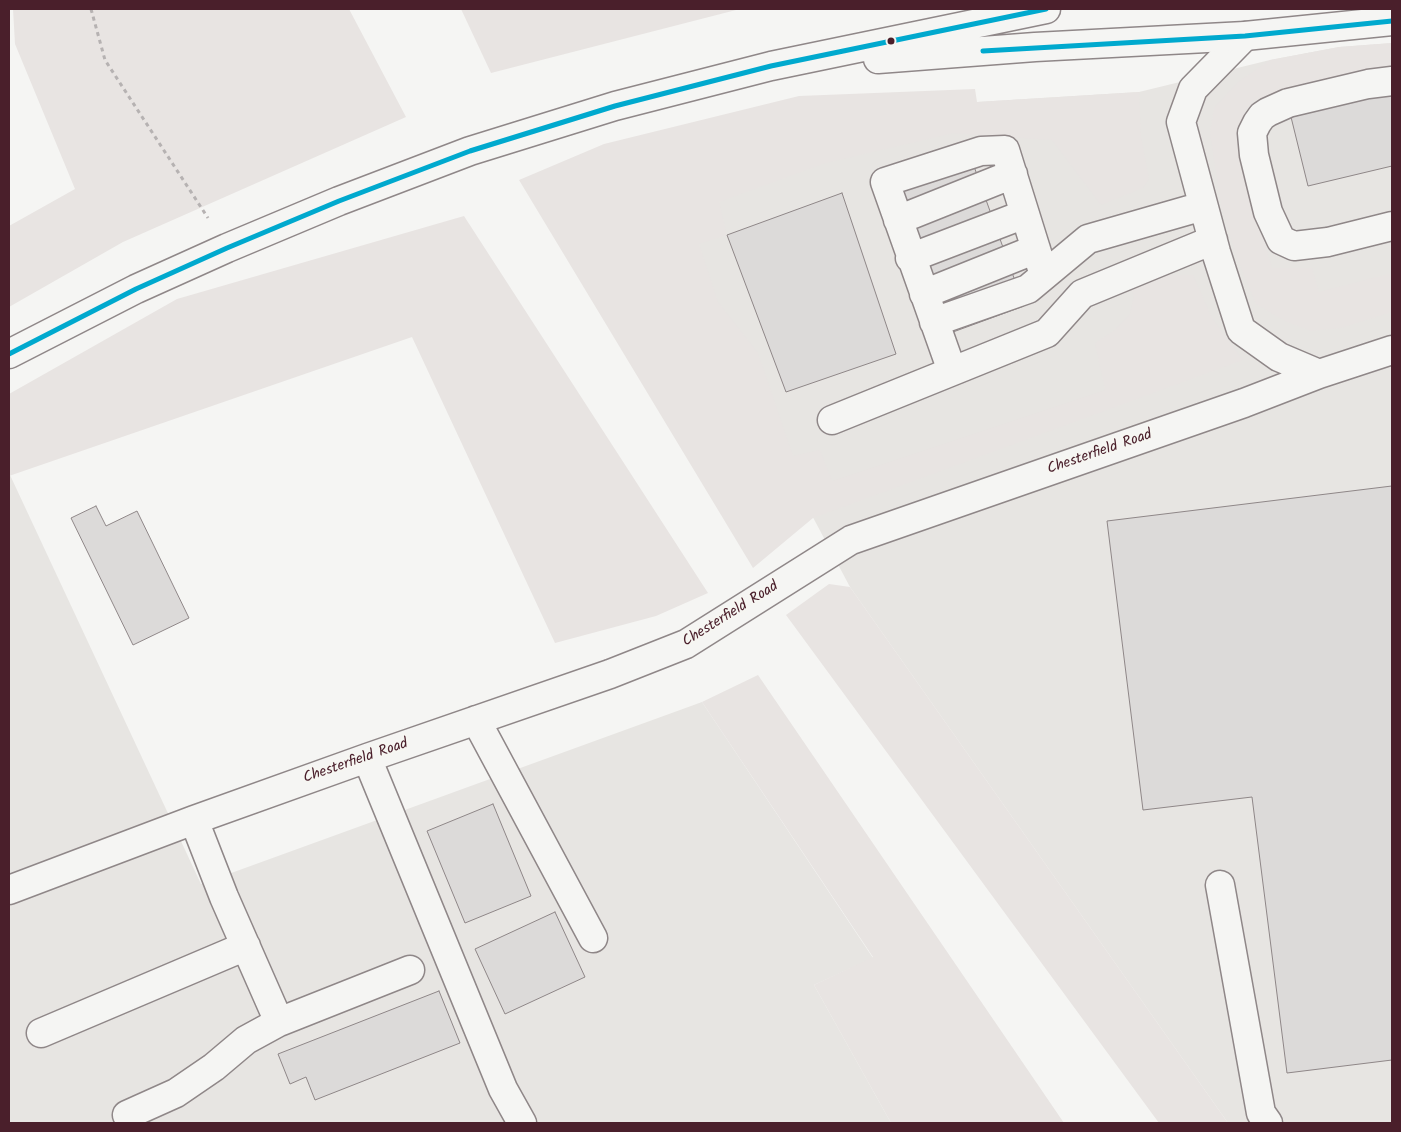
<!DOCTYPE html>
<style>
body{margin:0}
#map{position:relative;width:1401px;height:1132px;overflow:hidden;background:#f5f5f3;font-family:Kalam,sans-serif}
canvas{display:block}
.frame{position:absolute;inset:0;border:10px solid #4a1f2b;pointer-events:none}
</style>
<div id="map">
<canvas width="1401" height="1132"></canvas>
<div class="frame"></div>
</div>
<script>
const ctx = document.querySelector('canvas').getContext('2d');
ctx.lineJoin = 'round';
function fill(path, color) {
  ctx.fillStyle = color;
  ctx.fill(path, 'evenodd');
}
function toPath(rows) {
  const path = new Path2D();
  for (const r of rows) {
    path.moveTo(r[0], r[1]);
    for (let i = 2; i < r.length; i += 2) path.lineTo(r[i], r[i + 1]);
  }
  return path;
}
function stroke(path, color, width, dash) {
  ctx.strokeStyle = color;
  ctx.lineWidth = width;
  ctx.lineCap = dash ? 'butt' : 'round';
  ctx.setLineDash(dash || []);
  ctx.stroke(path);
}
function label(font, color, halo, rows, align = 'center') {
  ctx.font = font + ' Kalam,sans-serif';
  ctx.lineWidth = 5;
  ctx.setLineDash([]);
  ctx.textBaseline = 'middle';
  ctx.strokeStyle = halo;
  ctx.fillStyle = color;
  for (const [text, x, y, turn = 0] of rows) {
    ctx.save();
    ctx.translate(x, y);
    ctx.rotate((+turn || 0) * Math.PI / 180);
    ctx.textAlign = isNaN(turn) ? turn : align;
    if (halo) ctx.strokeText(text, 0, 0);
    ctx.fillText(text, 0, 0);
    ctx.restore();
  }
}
fill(toPath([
 [1392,43,1392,1123,1228,1123,850,587,640,192,977,102,1139,92,1270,60,1339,47],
 [10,475,201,884,702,702,873,958,814,985,891,1123,9,1123,9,476]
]), '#e7e5e2');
fill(toPath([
 [13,9,349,9,406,117,123,242,9,307,9,226,75,189,15,44],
 [461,9,740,9,491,73],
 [1392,43,1392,68,1296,89,1254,100,1245,111,1239,135,1239,155,1272,268,1312,268,1319,292,1392,273,1392,312,1341,328,1311,331,1287,322,1256,304,1237,258,1221,206,1210,132,1214,108,1238,82,1270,60,1339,47],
 [975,89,977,102,1139,92,1141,137,1149,179,1143,188,1101,205,1052,140,954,133,826,163,719,202,727,235,699,244,718,302,758,353,793,456,820,450,832,481,1105,390,1095,343,1115,330,1130,314,1134,296,1129,283,1150,275,1193,275,1212,318,1243,360,813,518,753,568,519,180,604,144,799,96],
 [464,216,708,593,656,616,555,643,412,337,9,476,9,394,177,299],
 [829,584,850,587,1228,1123,1159,1123,786,615],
 [758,675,1064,1123,891,1123,814,985,873,957,702,702]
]), '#e8e4e2');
const building = toPath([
 [1392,92,1392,166,1308,186,1291,117,1392,92],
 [966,144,1024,306,953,332,895,169,966,144],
 [842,193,896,354,786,392,727,235,842,193],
 [1392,486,1392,1060,1287,1073,1252,797,1143,810,1107,521,1392,486],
 [96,506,106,526,137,511,189,618,133,645,71,518,96,506],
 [493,804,531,896,465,923,427,831,493,804],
 [555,912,585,977,505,1014,475,949,555,912],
 [439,991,460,1043,315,1100,306,1077,290,1084,278,1054,439,991]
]);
fill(building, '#dcdad9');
stroke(building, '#8f8788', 1);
const minor = toPath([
 [1245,36,1193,89,1181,122,1216,252,1241,330,1279,357,1319,374],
 [1392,81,1368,84,1288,103,1268,112,1262,116,1257,123,1252,133,1254,155,1268,212,1281,240,1294,246,1328,242,1392,226],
 [898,220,1013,174],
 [910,258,1025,214],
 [924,294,1036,249],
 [934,322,1028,289,1088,239,1203,206],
 [952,371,885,182,981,151,1005,150,1044,275],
 [832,420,1047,333,1082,294,1213,240],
 [476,720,593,938],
 [367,758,503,1089,522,1123],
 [194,820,224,897,279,1022,410,970],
 [1220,885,1261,1113,1268,1123],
 [9,890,194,820,367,758,610,674,686,644,851,540,1244,403,1319,374,1392,350],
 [41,1033,246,946],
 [127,1115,176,1093,214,1067,246,1040,279,1022]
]);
const highway = toPath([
 [878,59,1035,47,1245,36,1392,21],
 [9,354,136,289,227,248,339,201,470,151,615,106,771,66,1046,9]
]);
stroke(minor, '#8f8788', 31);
stroke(highway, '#8f8788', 31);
stroke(toPath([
 [91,9,105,60,208,218]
]), '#b6b2b2', 3, [4, 4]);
stroke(minor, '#f5f5f3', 28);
stroke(highway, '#f5f5f3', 28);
stroke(toPath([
 [983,51,1245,36,1392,21],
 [9,354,136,289,227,248,339,201,470,151,615,106,771,66,1046,9]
]), '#00a9ce', 5);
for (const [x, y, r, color] of [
 [891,41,4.5,"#4a1f2b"]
]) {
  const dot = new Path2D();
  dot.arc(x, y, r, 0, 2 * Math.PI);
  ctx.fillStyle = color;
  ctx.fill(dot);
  stroke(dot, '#f6f6f2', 2);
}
label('15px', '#4a1f2b', '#f6f6f2', [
 ["Chesterfield Road",1100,453,-19],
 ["Chesterfield Road",731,615,-32],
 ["Chesterfield Road",356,762,-19]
]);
</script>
